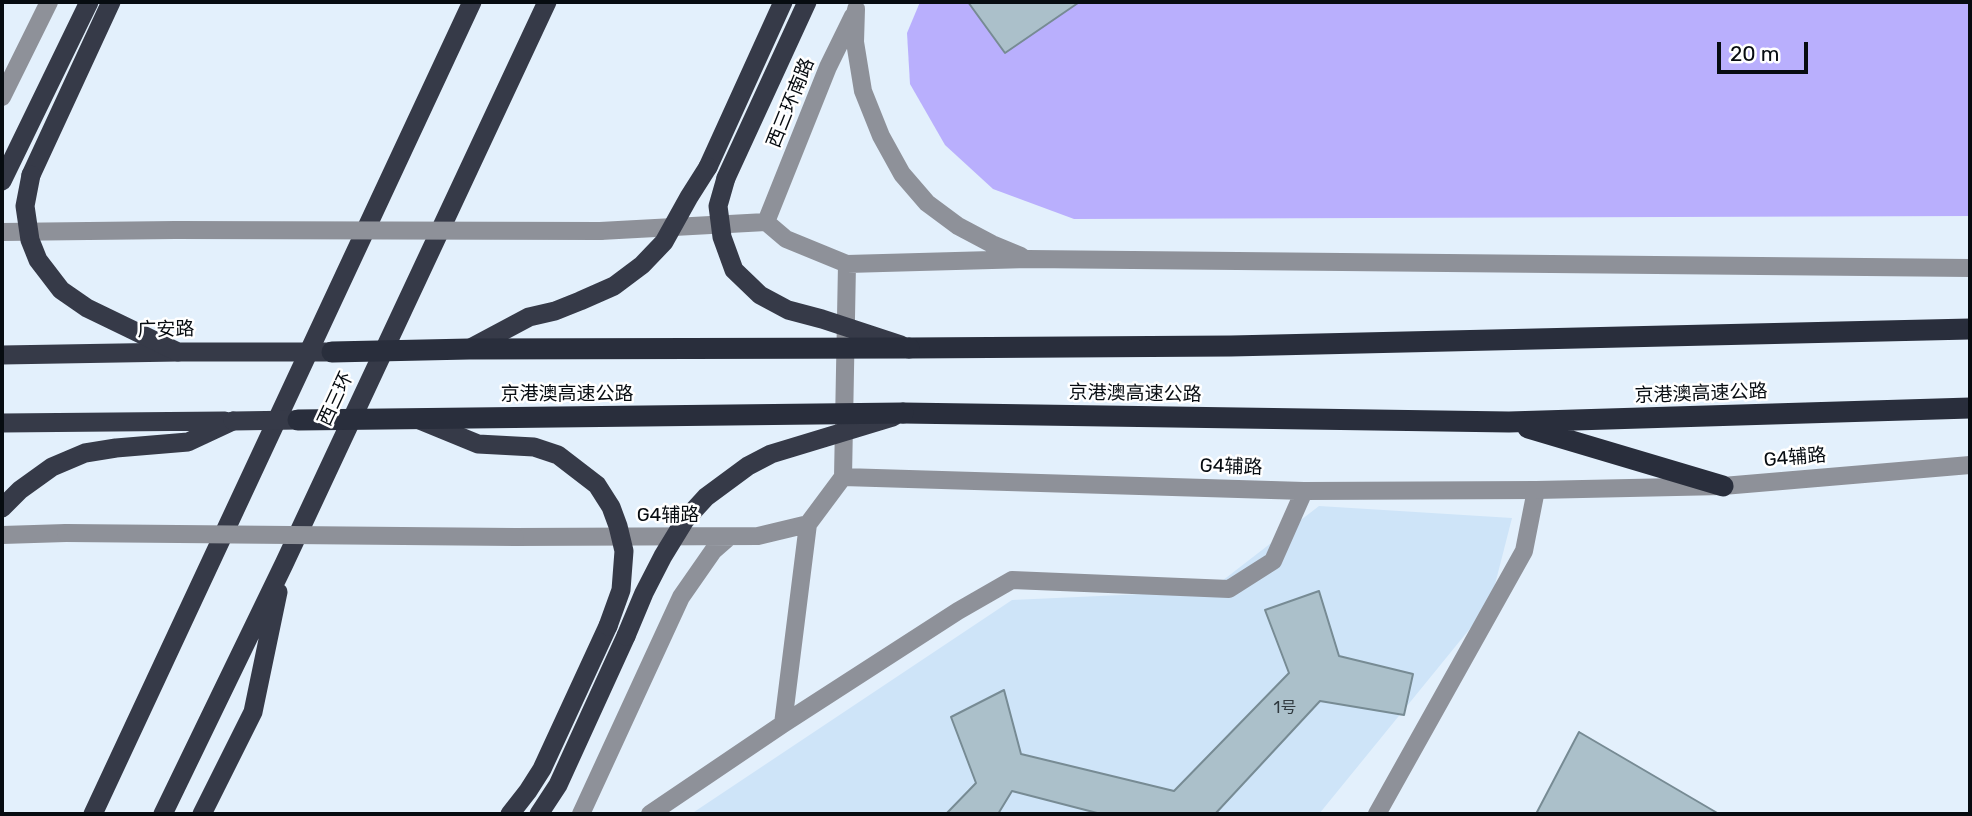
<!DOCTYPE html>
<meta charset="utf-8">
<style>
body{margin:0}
#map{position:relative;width:1972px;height:816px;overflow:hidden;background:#e3f0fc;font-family:Rubik,sans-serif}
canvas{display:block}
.frame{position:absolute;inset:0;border:4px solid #070c11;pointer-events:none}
.scale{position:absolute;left:1717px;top:42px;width:91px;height:32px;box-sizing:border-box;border:4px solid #070c11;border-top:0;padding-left:9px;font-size:21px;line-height:24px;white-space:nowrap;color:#070c11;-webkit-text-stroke:5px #fff;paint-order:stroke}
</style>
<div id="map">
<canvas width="1972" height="816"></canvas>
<div class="frame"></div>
<div class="scale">20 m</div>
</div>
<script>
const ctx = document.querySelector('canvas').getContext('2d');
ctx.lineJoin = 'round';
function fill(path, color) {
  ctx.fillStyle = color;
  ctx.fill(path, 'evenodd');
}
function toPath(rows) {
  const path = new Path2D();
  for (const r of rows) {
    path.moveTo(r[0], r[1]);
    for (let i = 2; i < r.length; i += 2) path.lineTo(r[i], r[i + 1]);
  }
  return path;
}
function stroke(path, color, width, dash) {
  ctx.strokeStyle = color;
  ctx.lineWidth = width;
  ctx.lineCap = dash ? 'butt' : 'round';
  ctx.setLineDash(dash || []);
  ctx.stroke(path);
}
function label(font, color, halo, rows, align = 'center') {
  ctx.font = font + ' Rubik,"Noto Sans SC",sans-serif';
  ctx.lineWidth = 5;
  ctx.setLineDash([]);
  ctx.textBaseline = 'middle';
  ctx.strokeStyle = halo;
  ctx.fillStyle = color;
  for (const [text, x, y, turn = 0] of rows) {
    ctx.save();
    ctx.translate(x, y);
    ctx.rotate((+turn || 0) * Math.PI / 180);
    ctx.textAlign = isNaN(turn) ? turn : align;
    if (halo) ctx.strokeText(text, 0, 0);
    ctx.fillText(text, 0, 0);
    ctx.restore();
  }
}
fill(toPath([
 [1319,506,1512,518,1490,604,1319,814,691,814,1012,600,1209,591]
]), '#cee4f8');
fill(toPath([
 [920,2,1970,2,1970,216,1074,219,993,189,945,145,910,84,907,33]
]), '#b9affd');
const building = toPath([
 [968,2,1078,2,1078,3,1005,53,968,2],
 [1319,591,1339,656,1413,674,1404,715,1320,701,1215,814,1101,814,1012,791,998,814,946,814,976,783,951,717,1004,690,1021,754,1174,791,1289,673,1265,610,1319,591],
 [1579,732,1719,814,1536,814,1579,732]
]);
fill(building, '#abc0ca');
stroke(building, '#778b94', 2);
stroke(toPath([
 [1377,814,1524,551,1536,490]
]), '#8e9199', 18);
stroke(toPath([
 [856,9,855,42,863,91,881,136,902,174,927,203,958,226,992,244,1021,256],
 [2,97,49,2],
 [766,222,828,67,853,16],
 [600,231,766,222,786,239,847,264,1028,259,1970,268],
 [2,232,175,230],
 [843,477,1304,491,1536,490,1723,486,1970,465],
 [843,477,847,264],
 [2,535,66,533],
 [515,537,758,536,808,524,843,477],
 [783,724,808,524],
 [581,814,681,597,713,551,729,537],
 [650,814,783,724,958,611,1012,580,1229,589,1273,561,1304,491]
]), '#8e9199', 18);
stroke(toPath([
 [708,167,783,2],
 [31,175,111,2],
 [726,178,807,2],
 [2,181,89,2],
 [2,355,178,352],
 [2,423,225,421],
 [2,508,20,490,52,467,85,453,116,448,188,442,233,421],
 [93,814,472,2],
 [163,814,284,564,547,2],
 [202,814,253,712,278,592],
 [510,814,528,791,542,769,608,626],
 [539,814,558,785,626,636]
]), '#363a48', 19);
stroke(toPath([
 [909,348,1231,346,1970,329],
 [903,413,1509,422,1970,408],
 [1528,428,1723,486]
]), '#292e3c', 21);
stroke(toPath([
 [175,230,600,231],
 [66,533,515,537]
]), '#8e9199', 18);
stroke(toPath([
 [31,175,25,206,30,240,38,260,61,290,87,308,178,352,332,352],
 [726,178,718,206,722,237,734,270,760,295,788,310,822,319,901,345],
 [469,349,529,317,555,311,580,301,614,286,642,265,664,242,689,197,708,167],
 [417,419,478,444,534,447,558,455,597,485,611,507,618,526,624,551,621,590,608,626],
 [233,421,298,420],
 [626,636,644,593,663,556,685,520,706,497,748,466,771,454,893,417]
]), '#363a48', 19);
stroke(toPath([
 [332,352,469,349,909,348],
 [298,420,903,413]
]), '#292e3c', 21);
label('16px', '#30393f', null, [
 ["1号",1285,708]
]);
label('19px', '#070c11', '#fff', [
 ["西三环南路",791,103,-68],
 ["广安路",166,330,-1],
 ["京港澳高速公路",1135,394,1],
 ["京港澳高速公路",1701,394,-2],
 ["京港澳高速公路",567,395],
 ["西三环",336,399,-65],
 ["G4辅路",1795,458,-5],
 ["G4辅路",1231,467,2],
 ["G4辅路",668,516]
]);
</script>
